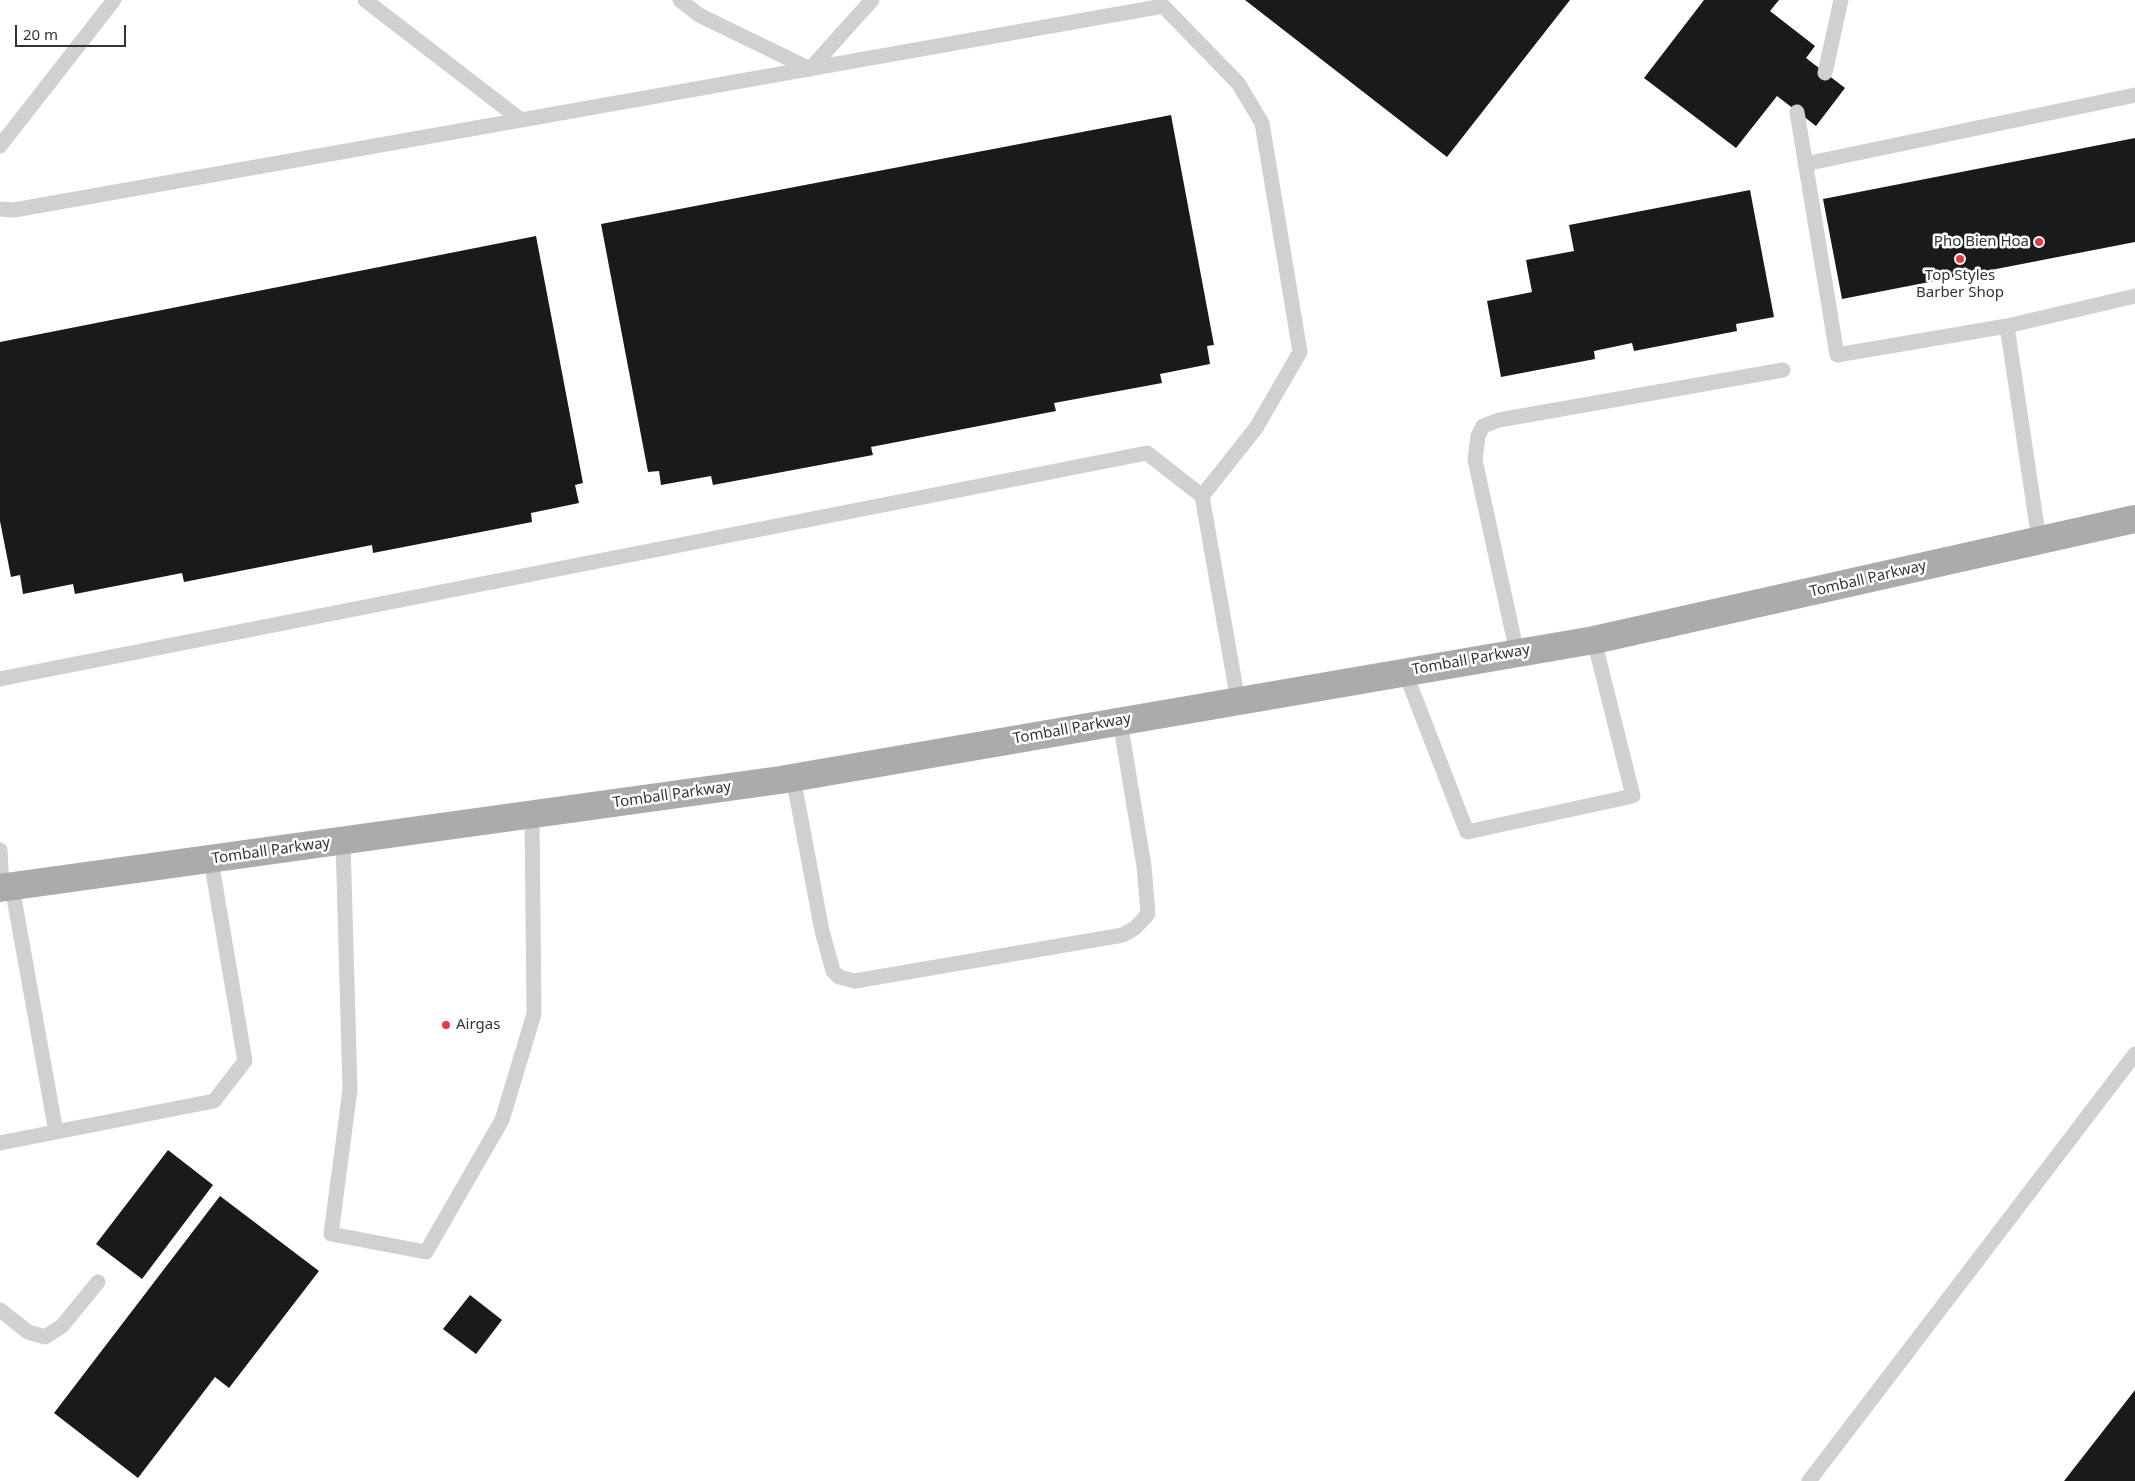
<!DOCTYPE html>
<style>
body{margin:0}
#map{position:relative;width:2135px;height:1481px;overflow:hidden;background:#fff;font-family:"Noto Sans",sans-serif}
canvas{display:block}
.scale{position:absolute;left:15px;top:25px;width:111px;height:22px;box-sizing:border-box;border:2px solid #333;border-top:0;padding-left:6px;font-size:15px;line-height:18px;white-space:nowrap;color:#333;-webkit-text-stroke:4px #fff;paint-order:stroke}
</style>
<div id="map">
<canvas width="2135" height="1481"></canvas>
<div class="scale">20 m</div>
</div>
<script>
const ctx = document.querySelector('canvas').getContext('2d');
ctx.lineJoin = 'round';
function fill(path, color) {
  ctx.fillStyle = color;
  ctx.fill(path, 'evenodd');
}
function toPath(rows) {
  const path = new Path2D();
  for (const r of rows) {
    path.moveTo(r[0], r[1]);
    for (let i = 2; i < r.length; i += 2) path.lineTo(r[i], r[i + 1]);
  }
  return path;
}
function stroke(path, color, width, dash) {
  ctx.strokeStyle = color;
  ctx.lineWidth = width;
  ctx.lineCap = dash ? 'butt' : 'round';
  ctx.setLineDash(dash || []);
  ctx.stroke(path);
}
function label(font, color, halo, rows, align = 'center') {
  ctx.font = font + ' "Noto Sans",sans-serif';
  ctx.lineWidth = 5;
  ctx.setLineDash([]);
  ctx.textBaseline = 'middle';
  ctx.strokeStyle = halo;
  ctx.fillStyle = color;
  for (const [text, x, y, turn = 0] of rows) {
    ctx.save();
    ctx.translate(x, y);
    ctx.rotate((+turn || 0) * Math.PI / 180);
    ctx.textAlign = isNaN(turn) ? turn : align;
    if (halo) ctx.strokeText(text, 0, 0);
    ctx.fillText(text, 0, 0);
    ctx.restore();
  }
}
fill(toPath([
 [1245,0,1570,0,1447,157],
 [1704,0,1779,0,1770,11,1815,46,1806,58,1845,88,1816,126,1777,96,1736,148,1644,78],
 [1171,115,1214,345,1207,346,1210,364,1160,374,1162,383,1054,403,1056,411,871,447,873,455,713,485,711,476,661,485,659,471,648,472,601,224],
 [2135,138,2135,242,1842,299,1823,199],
 [1750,190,1774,317,1736,324,1737,331,1634,351,1632,343,1594,351,1595,359,1501,377,1487,301,1532,292,1526,260,1574,251,1569,225],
 [536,236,583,483,575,485,579,503,531,513,532,522,373,553,372,545,184,582,182,573,75,594,73,584,23,594,20,575,11,577,0,521,0,342],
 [168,1150,213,1185,142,1279,96,1244],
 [220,1196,319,1271,229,1388,215,1377,138,1478,54,1413],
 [470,1295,502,1320,476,1354,443,1329],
 [2135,1390,2135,1481,2064,1481]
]), '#1a1a1a');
stroke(toPath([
 [365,0,521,120],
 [680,0,699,15,810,69,872,0],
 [1825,73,1841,0],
 [1797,112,1837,355,2007,326,2135,296],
 [0,146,114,0],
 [1805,164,2135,95],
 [0,209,14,210,1163,6,1238,83,1262,123,1300,352,1256,428,1202,496,1238,701],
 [2007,326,2039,540],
 [1517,653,1475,460,1478,436,1483,426,1499,420,1783,370],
 [1405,672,1467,832,1633,796,1594,640],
 [0,679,1147,453,1202,496],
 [793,777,822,931,833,971,839,977,855,981,1123,935,1135,928,1148,914,1144,866,1120,721],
 [343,841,350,1090,331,1234,426,1252,502,1120,534,1014,532,814],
 [0,850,2,888],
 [12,887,56,1132],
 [0,1143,214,1101,245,1061,211,860],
 [0,1310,28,1332,45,1337,62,1326,98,1282],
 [1809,1481,2135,1054]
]), '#d0d0d0', 15);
stroke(toPath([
 [0,888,780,780,1594,640,2135,519]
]), '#ababab', 28);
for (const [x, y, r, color] of [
 [2039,242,5,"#e63946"],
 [1960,259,5,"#e63946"],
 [446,1025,5,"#e63946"]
]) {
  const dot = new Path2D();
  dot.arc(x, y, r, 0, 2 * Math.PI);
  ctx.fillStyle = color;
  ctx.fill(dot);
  stroke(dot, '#fff', 2);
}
label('15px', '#333', '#fff', [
 ["Pho Bien Hoa",2029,242],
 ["Top Styles",1960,276,"center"],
 ["Barber Shop",1960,293,"center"],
 ["Airgas",456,1025,"left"]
], 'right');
label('15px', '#333', '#fff', [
 ["Tomball Parkway",1868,579,-13],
 ["Tomball Parkway",1471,660,-10],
 ["Tomball Parkway",1072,729,-10],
 ["Tomball Parkway",672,795,-8],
 ["Tomball Parkway",271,851,-8]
]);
</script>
